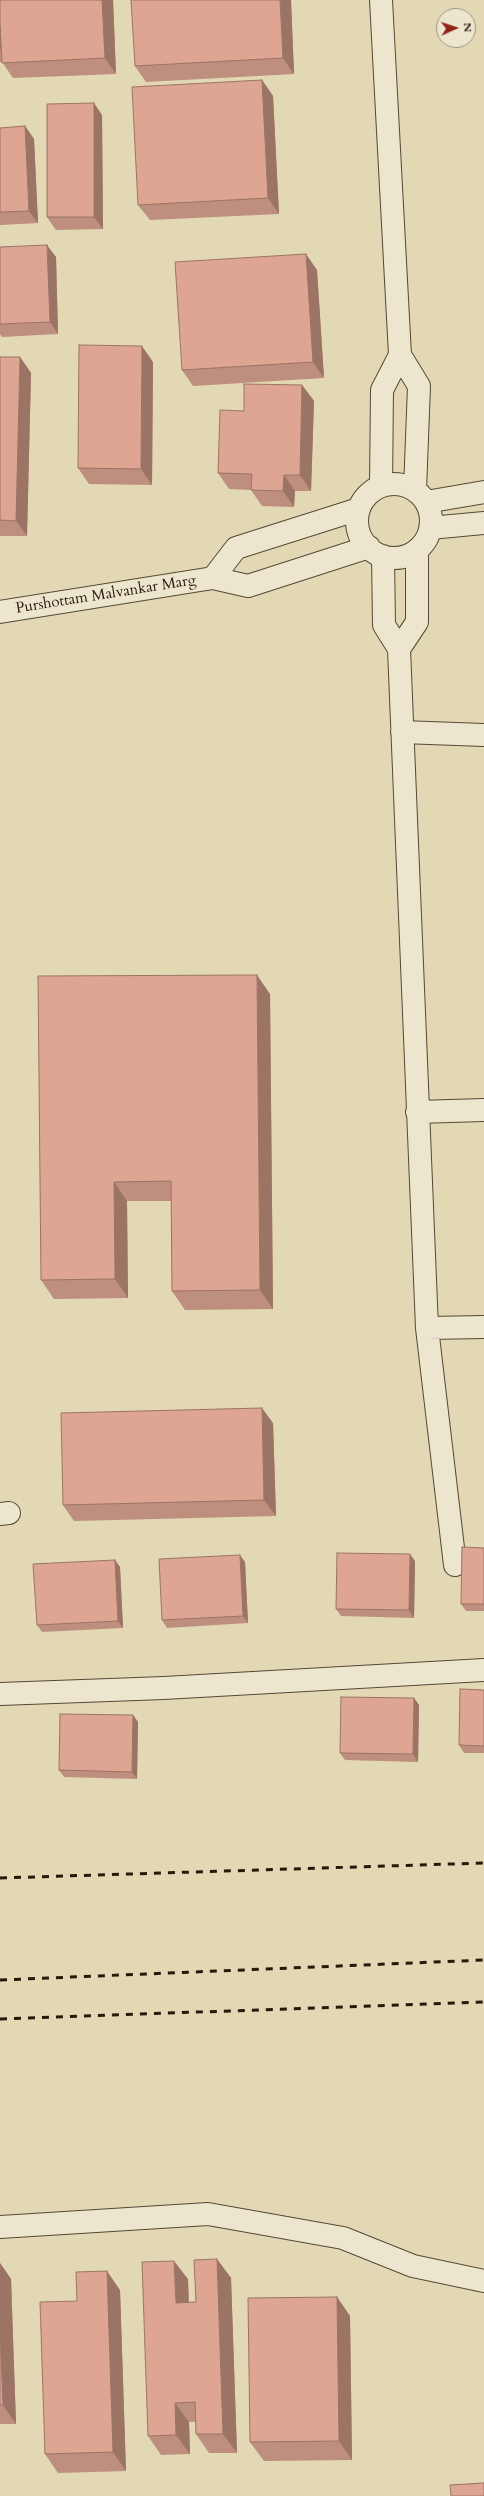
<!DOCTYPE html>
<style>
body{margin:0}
#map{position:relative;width:484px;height:2496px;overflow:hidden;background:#e2d8b4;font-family:Cardo,serif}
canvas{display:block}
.north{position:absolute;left:436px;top:8px;width:40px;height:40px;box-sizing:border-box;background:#ece6ce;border:1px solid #9e9480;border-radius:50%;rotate:87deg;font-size:11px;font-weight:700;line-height:16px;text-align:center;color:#28180c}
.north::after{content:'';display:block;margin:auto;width:14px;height:18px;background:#8f2418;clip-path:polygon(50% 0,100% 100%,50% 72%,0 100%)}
</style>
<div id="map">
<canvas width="484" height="2496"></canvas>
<div class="north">N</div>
</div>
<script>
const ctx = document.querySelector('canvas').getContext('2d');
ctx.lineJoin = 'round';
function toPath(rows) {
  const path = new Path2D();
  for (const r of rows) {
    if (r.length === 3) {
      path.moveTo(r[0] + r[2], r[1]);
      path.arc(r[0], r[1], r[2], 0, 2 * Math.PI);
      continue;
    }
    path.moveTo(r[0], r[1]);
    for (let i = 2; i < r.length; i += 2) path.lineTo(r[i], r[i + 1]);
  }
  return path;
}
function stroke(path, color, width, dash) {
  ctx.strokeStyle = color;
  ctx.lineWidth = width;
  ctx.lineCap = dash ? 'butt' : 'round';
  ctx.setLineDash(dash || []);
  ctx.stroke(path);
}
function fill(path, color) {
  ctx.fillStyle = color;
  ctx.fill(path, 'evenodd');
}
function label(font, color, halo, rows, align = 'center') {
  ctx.font = font + ' Cardo,serif';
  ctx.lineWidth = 3;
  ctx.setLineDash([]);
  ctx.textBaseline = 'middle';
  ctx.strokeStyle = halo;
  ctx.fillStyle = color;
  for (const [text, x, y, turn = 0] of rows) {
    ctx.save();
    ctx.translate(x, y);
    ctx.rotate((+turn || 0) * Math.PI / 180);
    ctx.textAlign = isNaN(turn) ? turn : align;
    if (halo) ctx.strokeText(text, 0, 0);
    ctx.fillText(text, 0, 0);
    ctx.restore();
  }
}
const minor = toPath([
 [381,0,400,355,419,386,415,490],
 [394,521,37],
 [381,486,382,390,400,355],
 [426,502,484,492],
 [430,528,484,523],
 [383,556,384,625,399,649,427,1328,455,1565],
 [213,578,236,548,359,509],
 [0,612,213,578,248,586,369,547],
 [399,649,417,622,417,550],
 [402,732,484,735],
 [417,1112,484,1110],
 [427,1328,484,1327],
 [0,1514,9,1513],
 [0,1694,164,1688,484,1670],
 [0,2227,208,2214,343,2238,413,2266,484,2281]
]);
stroke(minor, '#564836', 24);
stroke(minor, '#ece6ce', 22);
stroke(toPath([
 [0,1878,484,1863],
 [0,1980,484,1960],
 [0,2019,484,2002]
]), '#28180c', 3, [7, 7]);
fill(toPath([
 [0,0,113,0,116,74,13,78,2,62,0,62],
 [291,0,294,74,146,82,135,66],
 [262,80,273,96,279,214,150,220,138,205],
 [102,115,103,229,56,230,47,217],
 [25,126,34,139,38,223,0,225,0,128],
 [0,247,56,257,58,334,2,337,0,334],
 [317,270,324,378,193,386,182,370],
 [0,357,20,357,31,373,27,536,0,536],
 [153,362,152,485,89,484,78,468],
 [302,385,314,401,311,491,295,491,294,507,262,506,251,490,229,489,218,473,244,411],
 [38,976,270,994,273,1309,185,1310,172,1291,171,1201,127,1201,128,1298,54,1299,41,1280],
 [273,1423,276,1516,74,1521,63,1505],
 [484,1548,484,1611,466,1611,461,1604],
 [115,1560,120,1567,123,1628,42,1632,37,1625],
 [415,1561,414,1618,341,1616,336,1609],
 [245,1562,248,1623,167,1628,162,1620],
 [484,1690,484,1753,464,1753,459,1745],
 [414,1698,419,1705,418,1762,345,1760,340,1753],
 [133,1715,138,1722,137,1779,64,1777,59,1770],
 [217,2259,231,2278,237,2453,209,2453,196,2434,196,2422,189,2422,190,2454,161,2455,148,2436,188,2279,189,2302,196,2302],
 [0,2263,11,2279,16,2424,0,2424],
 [120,2290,126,2471,58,2473,45,2454,77,2301],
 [337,2297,350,2316,352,2460,264,2461,250,2442]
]), '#be8e7e');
fill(toPath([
 [102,0,113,0,116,74,105,58],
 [280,0,291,0,294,74,283,58],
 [262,80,273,96,279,214,268,198],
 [94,103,102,115,103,229,94,217],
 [25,126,34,139,38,223,29,211],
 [47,245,56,257,58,334,50,322],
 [306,254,317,270,324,378,313,362],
 [142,346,153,362,152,485,141,469],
 [20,357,31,373,27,536,16,521],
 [302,385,314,401,311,491,300,475],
 [284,475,295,491,294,507,283,491],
 [257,975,270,994,273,1309,260,1290],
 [114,1182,127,1201,128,1298,115,1279],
 [262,1408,273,1423,276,1516,264,1500],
 [410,1554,415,1561,414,1618,409,1610],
 [240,1555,245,1562,248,1623,243,1616],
 [115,1560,120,1567,123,1628,118,1621],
 [414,1698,419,1705,418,1762,413,1754],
 [133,1715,138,1722,137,1779,132,1772],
 [217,2259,231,2278,237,2453,223,2434],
 [174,2261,188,2279,189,2322,176,2303],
 [0,2263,11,2279,16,2424,3,2405,0,2327],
 [107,2271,120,2290,126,2471,113,2452],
 [337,2297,350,2316,352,2460,339,2441],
 [175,2403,189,2422,190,2454,176,2435]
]), '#9b7466');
const building = toPath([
 [0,0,102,0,105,58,2,63,0,26,0,0],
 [131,0,280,0,283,58,135,66,131,0],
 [0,26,1,49,0,49,0,26],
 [262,80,268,198,138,205,132,87,262,80],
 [94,103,94,217,47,217,47,104,94,103],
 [25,126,29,211,0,212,0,128,25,126],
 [47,245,50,322,0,324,0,247,47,245],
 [306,254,313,362,182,370,175,262,306,254],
 [79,345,142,346,141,469,78,468,79,345],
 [0,357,20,357,16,521,0,520,0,357],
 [244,384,302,385,300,475,284,475,283,491,251,490,252,474,218,473,220,410,244,411,244,384],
 [257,975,260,1290,172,1291,171,1181,114,1182,115,1279,41,1280,38,976,257,975],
 [262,1408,264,1500,63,1505,61,1413,262,1408],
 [462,1547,484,1548,484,1604,461,1604,462,1547],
 [337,1553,410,1554,409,1610,336,1609,337,1553],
 [240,1555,243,1616,162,1620,159,1559,240,1555],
 [115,1560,118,1621,37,1625,33,1564,115,1560],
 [460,1689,484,1690,484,1746,459,1745,460,1689],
 [341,1697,414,1698,413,1754,340,1753,341,1697],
 [60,1714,133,1715,132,1772,59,1770,60,1714],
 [217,2259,223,2434,196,2434,195,2402,175,2403,176,2435,148,2436,142,2262,174,2261,176,2303,196,2302,194,2260,217,2259],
 [107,2271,113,2452,45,2454,40,2302,77,2301,76,2272,107,2271],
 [337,2297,339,2441,250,2442,248,2298,337,2297],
 [0,2327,3,2405,0,2405,0,2327],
 [484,2483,484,2496,451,2496,450,2485,484,2483]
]);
fill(building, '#dda592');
stroke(building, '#9b7466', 1);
label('15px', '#28180c', '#ece6ce', [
 ["Purshottam Malvankar Marg",106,595,-9]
]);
</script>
